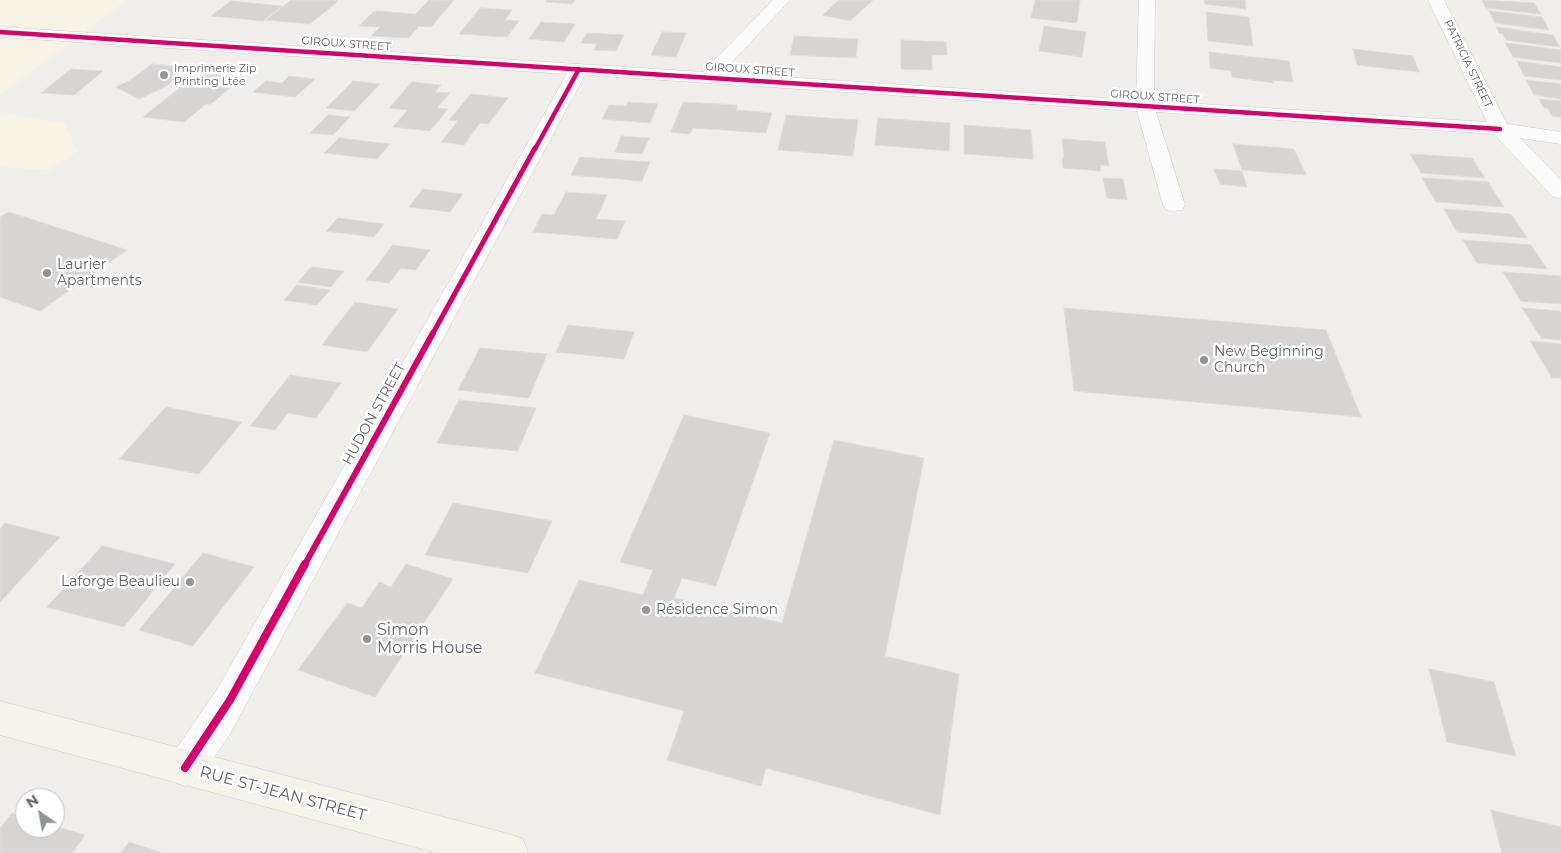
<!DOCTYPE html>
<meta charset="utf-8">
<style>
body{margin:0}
#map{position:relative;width:1561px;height:853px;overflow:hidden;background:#efeeea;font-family:Montserrat,sans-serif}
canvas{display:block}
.north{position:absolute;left:15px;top:788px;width:50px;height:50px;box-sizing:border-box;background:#fff;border:1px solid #bfc1c3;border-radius:50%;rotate:327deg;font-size:14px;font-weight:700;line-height:20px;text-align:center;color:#5f6368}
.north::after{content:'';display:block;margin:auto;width:18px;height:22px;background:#919496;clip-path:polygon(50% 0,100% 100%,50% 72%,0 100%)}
</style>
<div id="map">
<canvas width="1561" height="853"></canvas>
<div class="north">N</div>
</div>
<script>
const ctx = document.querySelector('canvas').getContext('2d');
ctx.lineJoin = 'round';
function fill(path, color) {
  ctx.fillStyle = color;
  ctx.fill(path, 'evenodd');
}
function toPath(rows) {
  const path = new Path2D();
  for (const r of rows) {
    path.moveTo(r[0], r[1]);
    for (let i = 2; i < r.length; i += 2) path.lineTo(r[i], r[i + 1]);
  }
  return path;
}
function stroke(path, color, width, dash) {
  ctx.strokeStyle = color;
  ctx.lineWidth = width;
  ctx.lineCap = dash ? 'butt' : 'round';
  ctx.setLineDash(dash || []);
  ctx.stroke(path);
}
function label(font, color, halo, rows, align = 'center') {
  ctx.font = font + ' Montserrat,sans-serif';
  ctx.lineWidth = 5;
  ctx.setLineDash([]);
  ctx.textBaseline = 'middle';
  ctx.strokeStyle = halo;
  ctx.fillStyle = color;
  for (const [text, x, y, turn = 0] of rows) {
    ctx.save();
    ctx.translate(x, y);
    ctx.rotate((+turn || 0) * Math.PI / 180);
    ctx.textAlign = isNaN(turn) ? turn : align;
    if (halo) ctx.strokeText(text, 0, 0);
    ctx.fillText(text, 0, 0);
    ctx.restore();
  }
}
fill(toPath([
 [0,0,127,0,0,95],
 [0,112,64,123,77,151,49,170,0,167]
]), '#f7f3e4');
const building = toPath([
 [291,0,332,0,338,1,310,24,266,20,291,0],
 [429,0,454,0,431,27,419,26,409,38,371,36,380,27,359,26,374,11,416,14,429,0],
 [547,0,575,0,572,4,546,2,547,0],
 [839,0,873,0,850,21,823,15,839,0],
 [1035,0,1080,0,1077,23,1031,18,1035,0],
 [1204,0,1245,0,1246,9,1205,4,1204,0],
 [1482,0,1534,3,1541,14,1486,8,1482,0],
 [231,1,282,6,263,21,211,16,231,1],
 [480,8,512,10,505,20,519,21,507,37,459,34,480,8],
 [1489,11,1542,17,1549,30,1495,23,1489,11],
 [1206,12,1249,17,1253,46,1208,41,1206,12],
 [541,22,575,24,564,42,529,39,541,22],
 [1044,26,1086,32,1082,57,1039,51,1044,26],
 [1496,27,1553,35,1560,47,1506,40,1503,34,1499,33,1496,27],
 [662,32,686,33,676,57,651,55,662,32],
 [587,33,624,35,616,51,594,50,597,44,581,43,587,33],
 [794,36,858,39,856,58,790,55,794,36],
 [901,40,946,42,947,55,932,55,932,70,901,69,901,40],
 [1505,43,1561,50,1561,63,1513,57,1505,43],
 [1353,49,1413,56,1419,72,1357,65,1353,49],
 [1209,52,1289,61,1293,82,1272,80,1273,83,1232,77,1231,71,1210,68,1209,52],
 [1517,61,1561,67,1561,80,1524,76,1517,61],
 [152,64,189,68,165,87,139,99,116,87,129,81,152,64],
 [71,69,103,71,74,95,41,93,71,69],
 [203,73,242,78,211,104,206,104,184,122,143,117,182,86,187,87,203,73],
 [289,76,315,79,295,97,253,92,266,81,282,83,289,76],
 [1526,80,1561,84,1561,99,1534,95,1526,80],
 [353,81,380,84,354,111,326,108,353,81],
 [412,82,441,85,435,92,450,93,437,108,448,109,430,131,393,127,408,110,389,108,412,82],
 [471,94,508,98,488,124,480,123,464,145,441,142,458,121,449,120,471,94],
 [1539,99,1561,101,1561,117,1552,116,1548,108,1544,108,1539,99],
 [628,102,658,104,650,123,602,119,609,105,626,106,628,102],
 [683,102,737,105,736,110,772,113,766,133,693,128,690,134,671,132,683,102],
 [328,115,350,117,333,135,310,133,328,115],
 [786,115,858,120,853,156,778,150,786,115],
 [878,118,950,123,949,151,875,145,878,118],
 [964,125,1031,130,1033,159,964,154,964,125],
 [621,136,649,138,642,154,615,152,621,136],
 [339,138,390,144,377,159,324,153,339,138],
 [1062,139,1105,142,1109,166,1100,165,1101,171,1063,168,1062,158,1064,158,1062,139],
 [1233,144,1294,149,1306,175,1242,170,1233,144],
 [1410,154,1472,158,1485,178,1421,173,1410,154],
 [580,157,650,162,642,181,571,175,580,157],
 [1214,169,1242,171,1247,187,1220,184,1214,169],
 [1103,178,1123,179,1127,200,1107,198,1103,178],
 [1422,178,1488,182,1504,207,1436,202,1422,178],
 [423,189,463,194,450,212,409,207,423,189],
 [566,192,607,195,596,219,625,221,617,239,533,232,542,214,554,215,566,192],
 [1444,209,1511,214,1527,238,1457,232,1444,209],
 [9,212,127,250,40,311,0,297,0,217,9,212],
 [338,218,384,224,374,237,326,231,338,218],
 [1463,240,1531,245,1547,269,1477,263,1463,240],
 [393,245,430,250,416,270,401,268,389,283,366,280,393,245],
 [311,267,344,271,331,287,298,282,311,267],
 [1503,272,1561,276,1561,304,1521,301,1503,272],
 [297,285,330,290,317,305,284,300,297,285],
 [355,302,398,309,367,352,322,345,355,302],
 [1064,308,1326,330,1361,417,1074,391,1064,308],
 [1522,308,1561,311,1561,340,1541,338,1522,308],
 [568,325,634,332,624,359,556,352,568,325],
 [1530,341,1561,344,1561,378,1552,378,1530,341],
 [480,348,547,354,529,398,458,390,480,348],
 [290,375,341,383,316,418,288,413,275,430,250,426,290,375],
 [459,400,536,408,518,451,437,443,459,400],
 [166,407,242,422,199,474,119,459,166,407],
 [684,415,770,433,716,586,682,578,674,598,782,623,834,440,924,458,885,656,959,674,940,815,766,768,761,786,667,760,684,711,535,673,579,580,643,595,653,570,620,562,684,415],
 [453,503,552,521,528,573,425,555,453,503],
 [5,523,60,537,0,602,0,529,5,523],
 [102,546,175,564,124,627,47,607,102,546],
 [203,553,254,567,193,646,139,630,203,553],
 [406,564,453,579,375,697,298,670,347,603,362,608,379,582,391,587,406,564],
 [1429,669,1494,682,1516,756,1447,742,1429,669],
 [1491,810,1561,827,1561,853,1502,853,1491,810],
 [12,813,25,817,25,828,55,828,55,826,85,835,72,853,0,853,0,828,12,813],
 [129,842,163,853,121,853,129,842]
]);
fill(building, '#d6d5d3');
stroke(building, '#deddd9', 1);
const minor = toPath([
 [773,0,790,0,722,73,1136,100,1139,0,1155,0,1154,101,1487,122,1428,0,1444,0,1507,124,1561,132,1561,144,1520,138,1561,180,1561,198,1553,197,1494,134,1156,112,1185,205,1182,210,1174,211,1166,210,1163,205,1137,111,585,75,230,734,198,781,185,786,172,781,167,768,172,755,218,688,567,74,0,37,0,27,703,72,773,0]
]);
const major = toPath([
 [0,701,509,834,523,839,528,853,437,853,0,735,0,701]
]);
stroke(minor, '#cbcccc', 1);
stroke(major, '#d7ceb8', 1);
fill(minor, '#fdfcfc');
fill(major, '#f4f2e9');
stroke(toPath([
 [0,32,1500,129],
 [535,149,579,69]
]), '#d6006c', 4.5);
stroke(toPath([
 [432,335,535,148]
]), '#d6006c', 5);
stroke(toPath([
 [304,566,433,333]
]), '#d6006c', 6);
stroke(toPath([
 [185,768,230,700,305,564]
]), '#d6006c', 8);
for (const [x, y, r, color] of [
 [164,75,5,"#919496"],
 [47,273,5,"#919496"],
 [1204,360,5,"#919496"],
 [190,582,5,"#919496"],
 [646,610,5,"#919496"],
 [367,639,5,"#919496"]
]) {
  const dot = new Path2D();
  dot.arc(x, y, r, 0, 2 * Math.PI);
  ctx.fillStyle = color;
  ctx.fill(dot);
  stroke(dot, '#fff', 2);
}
label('11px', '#5f6368', '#fff', [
 ["GIROUX STREET",346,44,4],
 ["PATRICIA STREET",1468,64,64],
 ["GIROUX STREET",750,70,4],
 ["GIROUX STREET",1155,97,4]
]);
label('11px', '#5f6368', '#fff', [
 ["Imprimerie Zip",174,69],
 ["Printing Ltée",174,82]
], 'left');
label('14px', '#5f6368', '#fff', [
 ["Laurier",57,265],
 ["Apartments",57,281],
 ["New Beginning",1214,352],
 ["Church",1214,368],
 ["Laforge Beaulieu",180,582,"right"],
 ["Résidence Simon",656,610]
], 'left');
label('14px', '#5f6368', '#fff', [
 ["HUDON STREET",374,414,-61]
]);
label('16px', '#5f6368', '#fff', [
 ["Simon",377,630],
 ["Morris House",377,648]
], 'left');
label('16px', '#5f6368', '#fff', [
 ["RUE ST-JEAN STREET",283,794,15]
]);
</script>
